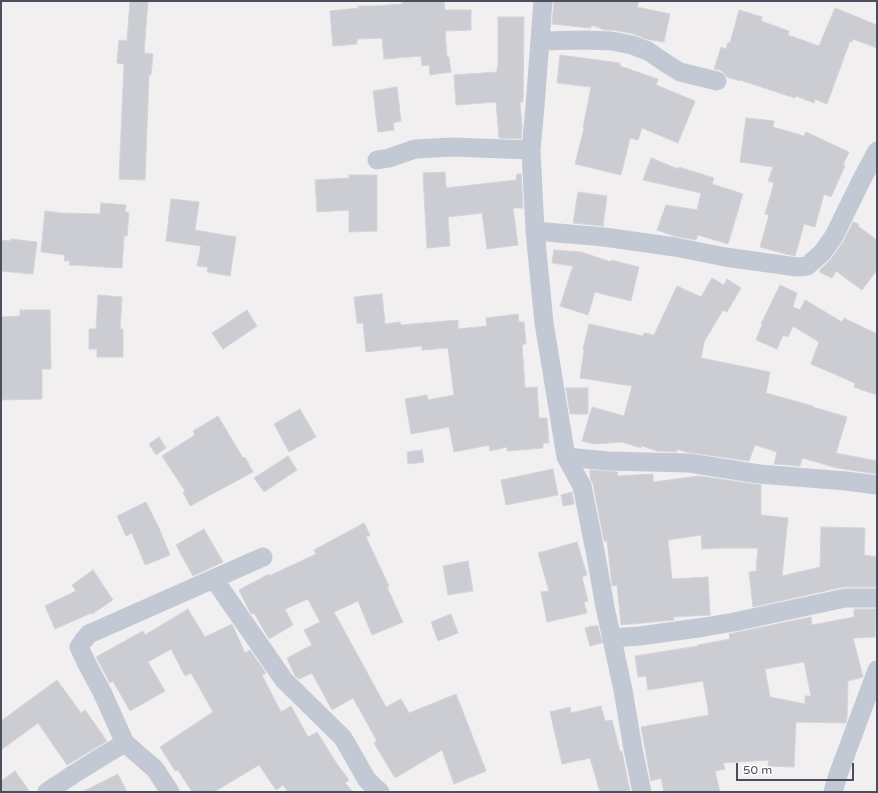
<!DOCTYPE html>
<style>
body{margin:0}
#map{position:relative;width:878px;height:793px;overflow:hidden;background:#f1efef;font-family:"Varela Round",sans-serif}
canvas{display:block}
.frame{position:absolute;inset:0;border:2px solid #47505c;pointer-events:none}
.scale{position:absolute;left:736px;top:763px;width:118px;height:18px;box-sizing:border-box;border:2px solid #47505c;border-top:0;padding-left:5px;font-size:12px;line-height:14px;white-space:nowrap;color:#47505c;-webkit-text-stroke:3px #fff;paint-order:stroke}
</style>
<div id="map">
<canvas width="878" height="793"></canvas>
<div class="frame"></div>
<div class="scale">50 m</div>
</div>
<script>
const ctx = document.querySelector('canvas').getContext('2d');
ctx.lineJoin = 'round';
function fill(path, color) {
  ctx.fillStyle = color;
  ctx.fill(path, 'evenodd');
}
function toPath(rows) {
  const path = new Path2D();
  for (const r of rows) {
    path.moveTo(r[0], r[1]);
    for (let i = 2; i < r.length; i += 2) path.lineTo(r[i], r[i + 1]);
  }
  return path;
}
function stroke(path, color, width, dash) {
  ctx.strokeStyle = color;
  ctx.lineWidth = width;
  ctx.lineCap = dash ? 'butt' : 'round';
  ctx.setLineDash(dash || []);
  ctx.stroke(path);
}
const building = toPath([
 [130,1,148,1,144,53,153,54,151,75,149,75,145,180,119,179,124,64,117,63,119,40,127,41,130,1],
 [402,1,444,1,445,10,471,10,471,30,445,31,447,57,449,57,451,72,430,75,429,65,422,66,421,56,384,59,382,38,357,39,357,44,333,46,330,11,359,8,358,6,376,6,402,4,402,1],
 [554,1,639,1,637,7,670,14,664,42,646,39,634,34,614,30,605,30,591,25,591,28,552,24,554,1],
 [835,8,877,25,877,48,853,39,852,42,850,41,827,104,815,99,814,103,796,96,795,98,740,80,740,81,727,77,724,73,720,70,714,69,721,47,726,49,728,42,730,43,739,10,762,17,761,21,789,31,788,35,819,46,835,8],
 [498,17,524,17,523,102,520,102,522,126,521,139,499,138,496,102,456,105,454,75,497,72,497,67,498,67,498,17],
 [560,55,620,63,620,66,658,79,656,85,695,101,678,143,642,128,638,140,630,138,621,175,575,164,584,128,583,128,591,87,557,83,560,55],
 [397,87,401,121,393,123,394,130,378,132,373,91,397,87],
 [746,118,774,121,773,127,804,136,806,132,849,152,843,165,845,166,831,197,824,194,815,227,804,224,795,256,786,254,760,247,769,215,765,214,774,183,768,181,773,167,740,162,746,118],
 [651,158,678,169,679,167,714,178,712,184,743,194,728,244,698,235,696,240,674,236,657,230,666,205,697,210,701,193,643,180,651,158],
 [445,172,446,188,516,180,517,174,521,174,523,208,513,208,518,245,487,249,482,213,448,217,450,246,427,248,423,173,445,172],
 [349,175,377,175,377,231,349,232,349,210,317,212,315,180,349,178,349,175],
 [578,192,607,196,603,226,573,223,578,192],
 [171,199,199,202,195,230,236,237,230,276,207,272,208,267,197,266,201,246,166,241,171,199],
 [101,203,126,205,125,212,129,212,127,236,124,236,122,268,69,265,70,261,64,261,65,255,41,252,45,211,61,213,100,214,101,203],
 [853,222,859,224,858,226,877,240,877,270,862,290,836,271,832,278,819,272,821,269,831,259,843,242,853,222],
 [11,239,37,242,33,274,1,271,1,240,11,241,11,239],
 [554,250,581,252,611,262,611,260,639,267,631,301,595,292,588,315,560,306,573,266,552,263,554,250],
 [712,278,724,285,727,279,741,288,727,312,723,310,704,342,701,358,770,372,766,393,813,406,813,407,847,417,836,453,877,461,877,474,837,468,802,458,800,466,774,464,777,452,755,445,749,461,686,452,677,449,677,452,657,451,642,446,641,448,622,442,594,444,582,441,592,407,624,416,632,386,580,378,584,350,583,349,589,324,643,336,644,333,654,335,677,286,701,297,712,278],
 [780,285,797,293,793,307,800,310,805,300,842,322,844,318,877,334,877,395,854,387,855,383,811,364,819,342,793,326,788,337,783,335,777,349,756,340,762,325,761,324,780,285],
 [382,294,385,324,400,322,401,325,458,320,458,329,487,326,486,318,518,314,519,322,524,322,526,344,522,344,525,388,537,387,539,418,547,418,549,443,543,443,543,448,507,451,507,447,490,451,489,445,454,452,449,427,411,434,405,399,427,395,428,400,454,395,448,348,422,350,422,346,366,352,363,323,357,323,354,297,382,294],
 [98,295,122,297,120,329,123,329,123,357,97,357,97,349,89,349,89,329,96,329,98,295],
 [20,310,50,310,51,369,42,369,42,399,1,400,1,317,20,316,20,310],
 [247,310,257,326,223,349,212,333,247,310],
 [566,388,588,388,588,414,570,414,566,388],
 [300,409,316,437,289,452,274,424,300,409],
 [218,416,243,458,245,457,253,472,190,506,183,492,185,491,162,456,195,435,193,431,218,416],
 [159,437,166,448,156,455,149,444,159,437],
 [422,450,424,462,408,464,407,452,422,450],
 [288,456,297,470,264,492,254,478,288,456],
 [553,469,558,495,506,505,501,480,553,469],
 [590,470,618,472,617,476,653,474,653,482,699,476,761,485,761,515,788,518,782,576,820,567,821,527,865,528,864,555,877,557,877,586,876,585,876,587,843,587,753,607,749,572,756,571,758,548,722,548,702,549,701,535,668,540,672,579,708,577,710,615,673,617,674,620,621,625,617,585,612,586,607,541,604,541,593,484,590,478,590,470],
 [572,492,574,504,563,506,561,495,572,492],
 [146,502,159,528,170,555,145,565,132,533,126,536,117,516,146,502],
 [364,523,370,535,366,537,389,586,387,587,403,622,372,635,358,601,334,612,386,707,401,699,409,713,456,694,486,771,454,784,442,750,395,778,374,743,377,741,353,698,332,710,312,673,299,679,295,676,287,658,312,645,304,630,320,622,308,599,285,609,293,625,269,639,254,613,252,614,250,612,239,590,269,574,269,576,316,554,314,550,364,523],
 [204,529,223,562,193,576,176,545,204,529],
 [577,542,587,575,582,577,588,601,584,602,587,613,547,622,541,592,549,591,538,553,577,542],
 [468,561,473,591,448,595,443,566,468,561],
 [93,570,113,600,92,614,91,613,55,629,45,606,76,591,72,585,93,570],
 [188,609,205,637,232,624,245,653,250,650,266,673,262,675,281,712,291,706,308,737,317,732,337,764,349,780,345,783,353,792,288,792,283,785,276,790,259,765,214,792,192,792,178,770,175,771,160,747,213,712,191,673,185,676,171,649,148,662,165,691,130,711,113,681,110,683,96,657,143,631,145,635,188,609],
 [854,609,876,609,875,637,853,638,863,677,848,681,847,718,846,723,796,722,794,767,768,766,769,760,723,763,725,769,715,771,720,792,664,792,661,778,651,781,641,727,709,715,703,681,648,690,646,676,638,677,635,656,698,646,698,645,730,639,729,634,811,617,812,625,854,617,854,609],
 [804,662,811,696,805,696,805,704,770,697,765,669,804,662],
 [451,614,458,633,438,641,431,622,451,614],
 [593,626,598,626,602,643,590,646,585,628,593,626],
 [57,680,81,713,85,710,107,741,67,765,38,723,1,750,1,721,57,680],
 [601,706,605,721,612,720,620,752,622,751,630,792,600,792,590,758,562,764,550,712,570,707,571,713,601,706],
 [15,771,30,792,1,792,1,781,15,771],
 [118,774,127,792,82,792,118,774]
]);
fill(building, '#cccdd3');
stroke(building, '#d3d4da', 1);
stroke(toPath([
 [543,1,535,106,531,150,535,231,544,323,566,457,582,486,596,556,605,607,623,690,633,749,642,792],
 [540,41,586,40,612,41,632,45,648,51,667,64,680,72,717,81],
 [377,160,389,158,415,149,452,147,531,150],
 [535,231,604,237,675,247,725,257,797,267,807,266,822,253,834,236,862,179,877,151],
 [566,457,608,461,689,463,759,474,846,481,877,485],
 [214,579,284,680,343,738,367,780,380,792],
 [611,638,640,636,705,627,734,622,845,598,877,598],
 [125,743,102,692,87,664,79,647,83,641,89,634,263,557],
 [47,792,74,774,106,754,125,743,155,769,170,792],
 [833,792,838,775,877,670]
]), '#c2c9d4', 19);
</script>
